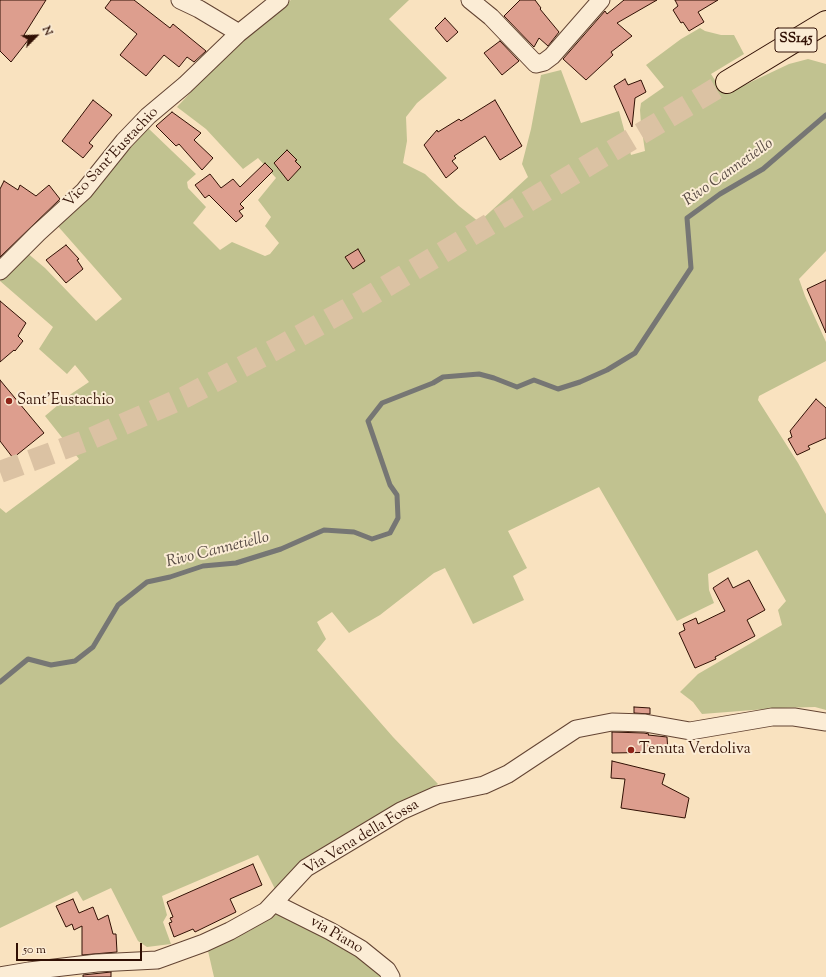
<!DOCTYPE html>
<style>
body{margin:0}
#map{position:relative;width:826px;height:977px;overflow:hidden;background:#f9e2bf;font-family:"Sorts Mill Goudy",serif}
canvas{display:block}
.north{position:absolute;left:16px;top:16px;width:40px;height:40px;-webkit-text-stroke:3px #fbecd5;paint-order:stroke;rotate:66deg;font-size:11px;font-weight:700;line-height:16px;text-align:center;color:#311004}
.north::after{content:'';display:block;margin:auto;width:14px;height:18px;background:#311004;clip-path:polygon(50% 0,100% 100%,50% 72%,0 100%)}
.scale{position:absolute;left:16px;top:943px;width:126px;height:18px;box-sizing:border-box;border:2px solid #311004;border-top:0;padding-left:5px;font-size:12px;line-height:14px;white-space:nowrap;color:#311004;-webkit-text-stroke:3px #fbecd5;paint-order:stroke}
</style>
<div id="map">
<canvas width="826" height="977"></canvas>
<div class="north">N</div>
<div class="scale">50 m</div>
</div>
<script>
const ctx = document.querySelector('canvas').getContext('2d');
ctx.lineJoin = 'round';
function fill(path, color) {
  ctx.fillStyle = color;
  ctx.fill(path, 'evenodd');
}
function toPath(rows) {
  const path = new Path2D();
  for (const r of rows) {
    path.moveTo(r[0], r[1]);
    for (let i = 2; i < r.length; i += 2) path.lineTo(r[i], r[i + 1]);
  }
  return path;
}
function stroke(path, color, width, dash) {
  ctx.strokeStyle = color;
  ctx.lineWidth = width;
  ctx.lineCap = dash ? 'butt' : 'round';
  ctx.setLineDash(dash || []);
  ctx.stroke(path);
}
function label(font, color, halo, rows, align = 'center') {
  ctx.font = font + ' "Sorts Mill Goudy",serif';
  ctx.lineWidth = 4;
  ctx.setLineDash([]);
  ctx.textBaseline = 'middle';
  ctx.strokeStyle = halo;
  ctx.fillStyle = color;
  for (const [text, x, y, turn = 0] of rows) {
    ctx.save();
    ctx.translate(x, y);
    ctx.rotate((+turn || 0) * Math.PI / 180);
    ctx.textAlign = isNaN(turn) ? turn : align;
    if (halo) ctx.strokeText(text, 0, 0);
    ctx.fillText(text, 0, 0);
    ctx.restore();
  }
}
fill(toPath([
 [291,0,409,0,389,19,447,78,417,103,406,117,407,141,403,163,425,174,459,206,479,222,528,177,522,164,531,129,541,75,561,70,581,123,619,111,631,155,645,151,641,124,640,110,641,103,664,87,646,65,681,39,700,28,705,31,721,35,734,35,744,54,711,74,722,91,734,90,789,64,808,59,826,64,826,251,799,279,805,296,826,342,826,361,759,396,758,400,798,463,826,514,826,710,815,707,779,708,702,714,693,702,680,692,698,674,782,625,778,610,786,601,757,550,708,574,709,590,714,603,677,621,599,487,508,531,527,568,513,576,524,600,473,624,445,568,434,573,380,615,349,633,332,612,317,622,326,639,317,650,393,737,438,784,324,851,275,889,258,855,162,896,167,915,163,922,171,944,147,947,138,941,111,888,83,901,77,891,0,928,0,508,6,513,79,459,45,416,71,394,89,382,75,365,67,374,39,349,53,327,0,281,26,252,45,268,96,321,122,299,56,224,111,170,148,128,196,174,187,182,188,188,206,207,193,223,220,250,232,242,265,256,270,254,279,243,265,226,271,217,258,200,276,178,258,158,243,169,206,129,177,107,247,32],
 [274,903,392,977,214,977,208,951,251,930]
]), '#c1c290');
stroke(toPath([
 [0,682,28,659,51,665,75,661,93,647,118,605,147,582,170,577,203,566,236,563,281,549,324,530,354,532,372,539,390,533,398,518,397,495,390,485,368,421,382,403,433,383,443,377,479,374,494,378,517,387,534,380,558,389,580,382,607,370,635,353,691,268,687,218,720,194,763,169,826,115]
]), '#767674', 5);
const building = toPath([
 [0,0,46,0,24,35,29,39,11,62,0,51,0,0],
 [111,0,134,0,170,28,173,24,206,51,194,62,187,57,179,67,164,55,146,76,120,55,137,34,105,8,111,0],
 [520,0,535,0,541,8,540,9,559,32,548,46,539,38,534,47,504,16,520,0],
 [624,0,657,0,617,23,632,36,611,52,613,55,586,80,563,59,605,11,607,14,624,0],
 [675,0,718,0,698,12,704,22,689,31,683,22,681,23,673,10,678,6,675,0],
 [445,18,458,32,447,42,435,28,445,18],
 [500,41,519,61,502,75,484,53,500,41],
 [625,79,628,85,641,80,646,92,635,98,632,127,614,86,625,79],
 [93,100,112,115,89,143,93,146,83,158,62,141,93,100],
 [495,100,522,146,500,160,485,136,454,156,456,158,452,161,458,168,446,178,424,145,437,130,438,132,459,119,461,121,495,100],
 [172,112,201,133,194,140,213,158,202,170,179,144,176,146,156,126,172,112],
 [287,150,297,160,295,161,301,167,288,181,274,163,287,150],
 [265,163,273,171,240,204,244,208,239,211,243,216,236,222,209,195,205,198,195,185,210,174,221,188,233,179,240,187,265,163],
 [4,181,18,190,20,185,36,196,49,185,60,199,0,257,0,189,4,181],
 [66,245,79,259,77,260,83,269,66,283,46,260,66,245],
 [358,249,365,261,353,269,345,257,358,249],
 [826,280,826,333,807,289,826,280],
 [0,301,26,323,18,336,23,341,15,351,14,350,0,362,0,301],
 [0,380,44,433,13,458,0,441,0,380],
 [816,399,826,408,826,438,808,446,810,449,797,455,788,439,792,437,790,431,816,399],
 [728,578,733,588,749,580,765,610,747,620,755,636,715,657,716,659,695,668,679,633,685,630,683,624,696,618,698,624,725,611,713,588,728,578],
 [634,707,650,708,650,714,634,713,634,707],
 [612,732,644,733,649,734,648,735,667,737,668,752,612,753,612,732],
 [612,761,665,774,662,784,689,798,685,818,621,808,625,779,611,778,612,761],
 [253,864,262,885,230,899,236,912,195,932,193,929,174,937,169,923,172,922,170,918,173,917,167,902,253,864],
 [73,899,79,913,93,907,98,920,108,915,113,934,116,934,117,952,82,955,82,926,74,930,72,924,66,927,56,906,73,899],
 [111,972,111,977,83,977,83,975,111,972]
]);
fill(building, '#dd9e8e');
stroke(building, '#311004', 1);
stroke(toPath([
 [0,472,90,439,185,397,274,350,360,302,727,82]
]), '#dbc2a3', 22, [22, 11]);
const minor = toPath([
 [180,0,199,9,239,33],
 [470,0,491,17,536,64,544,62,552,56,601,0],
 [0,271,38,233,84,191,124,141,148,116,185,85,239,33,280,0],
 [274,903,330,931,361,949,387,970,391,977],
 [0,976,29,971,97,963,157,960,204,943,230,931,266,911,306,868,401,811,437,795,484,785,508,774,576,729,612,722,645,723,690,731,772,717,794,717,826,722]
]);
const highway = toPath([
 [727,82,826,22]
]);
stroke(minor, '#634433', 19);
stroke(highway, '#311004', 24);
stroke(minor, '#fbecd5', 17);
stroke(highway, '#f9e2bf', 22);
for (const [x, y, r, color] of [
 [9,401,4,"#8f2418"],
 [631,750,4,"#8f2418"]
]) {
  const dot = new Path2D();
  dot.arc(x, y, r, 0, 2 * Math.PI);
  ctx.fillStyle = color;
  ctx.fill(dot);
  stroke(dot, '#fbecd5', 1.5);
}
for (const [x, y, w] of [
 [796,40,42]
]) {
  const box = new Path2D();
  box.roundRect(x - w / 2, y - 12, w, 24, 3);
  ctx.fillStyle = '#fbecd5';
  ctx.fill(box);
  stroke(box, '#311004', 1);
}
label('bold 14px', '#311004', null, [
 ["SS145",796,40]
]);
label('15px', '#311004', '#fbecd5', [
 ["Vico Sant'Eustachio",112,158,-47],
 ["Via Vena della Fossa",362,838,-31],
 ["via Piano",336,936,30]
]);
label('15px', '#311004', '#fbecd5', [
 ["Sant'Eustachio",17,401],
 ["Tenuta Verdoliva",639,750]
], 'left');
label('italic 16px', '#594c45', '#fbecd5', [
 ["Rivo Cannetiello",729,173,-35],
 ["Rivo Cannetiello",218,551,-14]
]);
</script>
